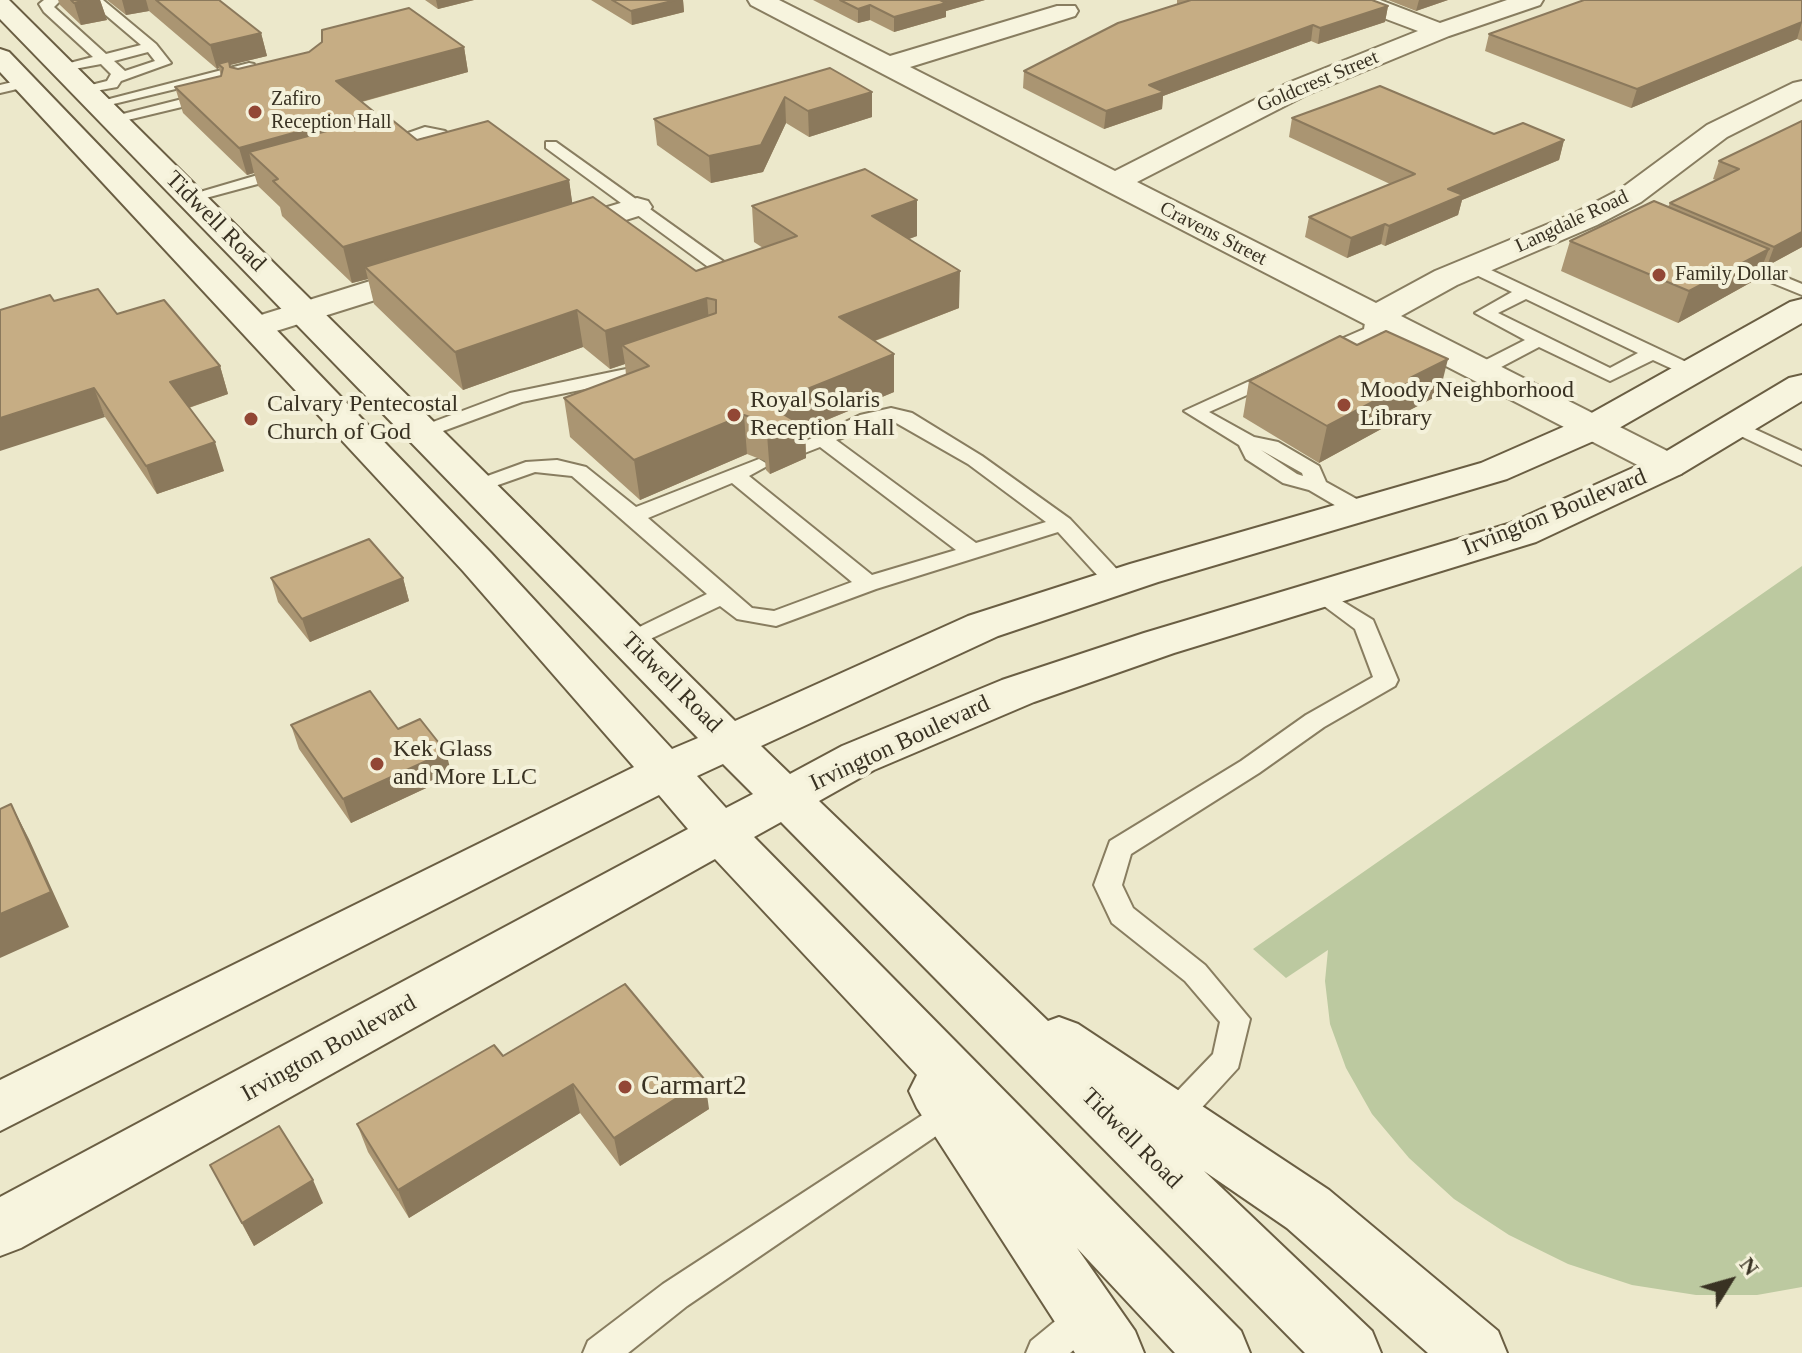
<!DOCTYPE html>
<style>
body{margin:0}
#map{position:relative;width:1802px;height:1353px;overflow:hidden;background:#ece8cb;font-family:"Times New Roman",serif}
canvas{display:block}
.north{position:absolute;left:1690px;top:1241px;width:80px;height:80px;-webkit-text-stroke:6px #f4f1da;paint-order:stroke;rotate:53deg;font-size:22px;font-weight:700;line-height:32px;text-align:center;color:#393223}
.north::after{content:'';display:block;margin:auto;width:28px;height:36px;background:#393223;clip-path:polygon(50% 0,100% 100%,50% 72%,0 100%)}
</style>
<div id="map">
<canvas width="1802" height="1353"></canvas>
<div class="north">N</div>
</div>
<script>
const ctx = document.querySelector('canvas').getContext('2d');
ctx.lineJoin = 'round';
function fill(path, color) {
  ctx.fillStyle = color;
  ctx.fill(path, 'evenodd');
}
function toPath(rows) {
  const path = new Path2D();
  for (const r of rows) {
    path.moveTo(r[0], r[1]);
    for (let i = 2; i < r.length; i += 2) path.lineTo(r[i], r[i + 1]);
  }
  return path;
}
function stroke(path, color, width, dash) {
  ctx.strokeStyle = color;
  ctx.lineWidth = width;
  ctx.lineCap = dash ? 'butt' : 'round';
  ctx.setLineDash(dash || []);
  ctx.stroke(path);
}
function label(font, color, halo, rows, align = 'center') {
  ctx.font = font + ' "Times New Roman",serif';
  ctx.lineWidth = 8;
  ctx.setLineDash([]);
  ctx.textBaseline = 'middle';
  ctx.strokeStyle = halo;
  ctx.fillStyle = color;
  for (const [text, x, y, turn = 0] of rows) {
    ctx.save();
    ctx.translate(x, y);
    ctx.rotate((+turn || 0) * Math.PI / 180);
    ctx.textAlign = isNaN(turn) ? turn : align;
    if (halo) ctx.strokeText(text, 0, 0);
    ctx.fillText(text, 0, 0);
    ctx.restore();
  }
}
fill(toPath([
 [1802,566,1802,1287,1757,1295,1696,1295,1632,1285,1568,1264,1509,1235,1454,1199,1409,1158,1372,1114,1346,1068,1330,1024,1325,981,1328,950,1286,978,1253,949]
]), '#bcc9a0');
const lane = toPath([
 [44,0,61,0,54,7,106,54,141,45,88,0,103,0,156,44,171,63,121,81,117,87,79,94,79,88,107,81,111,74,101,64,58,72,58,66,93,57,44,12,39,4,44,0],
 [148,52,155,61,125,71,114,61,148,52],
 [249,63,254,64,254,70,97,108,90,104,249,63],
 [25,79,32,83,30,86,0,93,0,85,25,79],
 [210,92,215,93,215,99,111,124,103,119,210,92],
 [425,127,445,131,467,152,453,155,435,138,426,137,382,150,374,145,425,127],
 [546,142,556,142,738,272,738,280,726,280,546,148,546,142],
 [285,167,293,172,291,175,191,202,183,197,285,167],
 [1732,255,1802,284,1802,295,1726,264,1723,260,1732,255],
 [1474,262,1699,368,1702,372,1692,378,1653,360,1610,381,1539,347,1486,375,1472,375,1472,367,1525,340,1475,313,1512,292,1468,271,1465,267,1474,262],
 [1526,299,1638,353,1610,368,1498,313,1526,299],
 [1375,312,1384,317,1380,336,1330,358,1316,358,1316,350,1364,329,1366,317,1375,312],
 [655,359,664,365,643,377,522,402,424,438,414,432,417,428,510,393,631,368,655,359],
 [1278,368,1285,370,1288,374,1285,378,1209,412,1254,437,1278,442,1319,466,1326,482,1371,507,1374,512,1371,517,1355,517,1309,490,1283,483,1246,459,1239,445,1184,411,1278,368],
 [1261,450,1302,473,1303,476,1297,474,1261,450],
 [891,408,912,413,982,456,1070,519,1125,578,1128,583,1125,588,1109,588,1058,532,876,589,776,626,737,619,720,606,629,649,617,641,621,636,707,594,572,476,535,472,478,492,468,486,471,482,526,462,557,460,586,467,636,507,759,459,769,465,749,476,872,575,956,550,820,447,797,456,787,450,860,415,891,408],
 [891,420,968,464,1046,522,976,543,836,440,891,420],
 [732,483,852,582,774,611,752,608,648,518,732,483],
 [1735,420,1802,451,1802,465,1728,430,1725,426,1735,420],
 [1319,587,1373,620,1398,680,1395,686,1324,727,1259,773,1131,854,1122,885,1133,908,1205,965,1250,1019,1238,1068,1184,1127,1173,1130,1162,1127,1157,1117,1162,1107,1213,1054,1220,1022,1185,981,1112,923,1094,885,1110,841,1241,761,1306,715,1373,677,1355,629,1308,594,1319,587],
 [950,1097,961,1101,965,1110,961,1119,687,1306,628,1353,583,1353,588,1341,663,1284,950,1097],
 [1088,1300,1100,1304,1105,1316,1100,1328,1070,1353,1026,1353,1031,1341,1076,1304,1088,1300]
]);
const street = toPath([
 [748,0,779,0,890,56,1057,6,1075,6,1078,11,1075,16,910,67,1115,171,1288,83,1418,31,1349,5,1346,0,1380,0,1440,23,1507,0,1543,0,1540,5,1449,36,1306,95,1137,182,1376,303,1435,271,1575,213,1619,190,1707,125,1793,83,1802,81,1802,99,1727,137,1641,202,1597,225,1457,285,1401,316,1681,458,1687,466,1681,474,1668,477,1655,474,1103,189,751,5,748,0],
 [637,198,648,201,652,207,648,213,559,241,548,239,544,232,548,225,637,198],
 [428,263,439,266,444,273,439,280,257,337,245,334,240,327,245,320,428,263]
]);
const secondary = toPath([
 [0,0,9,0,735,721,968,616,1130,564,1481,463,1579,420,1790,302,1802,299,1802,323,1605,436,1507,479,1158,582,998,636,761,746,790,774,842,746,1002,680,1144,633,1508,524,1655,458,1789,378,1802,375,1802,401,1681,474,1536,542,1174,653,1034,702,874,770,819,801,1048,1021,1059,1017,1078,1024,1329,1190,1498,1331,1507,1353,1428,1353,1287,1228,1204,1171,1372,1331,1381,1353,1305,1353,781,822,754,837,1241,1331,1250,1353,1175,1353,1077,1248,1135,1331,1144,1353,1075,1353,917,1108,909,1091,917,1075,715,859,21,1248,0,1256,0,1197,688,829,659,795,0,1131,0,1080,634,767,463,571,0,72,0,49,9,52,491,553,672,749,698,738,0,19,0,0],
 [723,764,753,794,726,808,697,776,723,764]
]);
stroke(lane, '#887d60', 4);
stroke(street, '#887d60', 4);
stroke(secondary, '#6a5e43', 4);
fill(lane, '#f7f4de');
fill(street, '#f7f4de');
fill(secondary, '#f7f4de');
fill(toPath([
 [58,0,100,0,107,20,81,25,60,5],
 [107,0,219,0,261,33,267,56,230,65,231,68,238,69,464,47,468,72,362,102,375,118,417,140,569,180,572,203,696,271,763,248,754,242,752,206,917,236,909,239,959,308,875,341,894,392,805,429,806,458,770,474,766,470,765,461,747,454,640,500,570,437,564,398,626,375,625,364,610,369,583,347,463,390,374,304,368,279,352,283,282,216,280,207,258,186,254,173,247,175,183,113,175,87,221,76,219,68,217,69,149,11,126,15],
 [425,0,474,0,438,9],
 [591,0,683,0,684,12,632,25],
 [813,0,985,0,946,11,946,17,894,32,870,20,858,23],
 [1177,0,1372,0,1388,6,1385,22,1318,44,1311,41,1163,96,1162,109,1104,129,1023,88,1024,71,1177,4],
 [1388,0,1448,0,1416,11],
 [1802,0,1802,41,1797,39,1631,108,1485,51,1489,34],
 [830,68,872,117,809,137,786,123,763,172,711,183,657,145,654,119],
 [1292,118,1494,134,1564,140,1559,160,1462,200,1458,215,1385,246,1381,244,1347,258,1305,237,1309,217,1390,184,1289,137],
 [1802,121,1802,247,1767,266,1763,264,1757,279,1678,323,1561,271,1570,241,1668,207,1670,203,1716,180,1713,179,1719,161],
 [54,301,220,366,228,394,189,408,224,471,157,494,105,417],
 [1249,381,1439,395,1406,412,1405,416,1319,463,1243,417],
 [271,578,403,578,409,601,310,642,278,602],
 [291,725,398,729,452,776,351,823,299,749],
 [503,1056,709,1109,620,1166,580,1113,409,1218,368,1152,357,1124],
 [210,1165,323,1203,254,1246]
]), '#aa9572');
fill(toPath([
 [86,0,100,0,107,20,81,25,74,3],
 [122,0,146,0,149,11,126,15],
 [436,0,474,0,438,9],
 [676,0,683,0,684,12,632,25,631,11],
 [938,0,985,0,946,11,946,17,894,32,894,17],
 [1419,0,1448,0,1416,11],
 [870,5,870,20,858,23,858,9],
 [1388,6,1385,22,1318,44,1320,28],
 [1802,22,1797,39,1631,108,1637,89],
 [1313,25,1311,41,1163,96,1162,109,1104,129,1106,111,1149,85],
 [261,33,267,56,230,65,236,86,222,67,218,64,219,68,217,69,210,45],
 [464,47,468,72,342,107,336,81],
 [872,92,872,117,809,137,808,111],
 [785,97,786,123,763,172,711,183,709,156],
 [373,111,379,137,249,152,254,173,247,175,239,148],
 [1564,140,1559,160,1462,200,1458,215,1385,246,1389,226,1448,189],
 [569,180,574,215,365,267,368,279,352,283,343,247],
 [917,200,917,236,872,252,872,216],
 [1385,224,1381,244,1347,258,1351,238],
 [1802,232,1802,247,1767,266,1774,247],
 [1769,249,1757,279,1678,323,1689,291],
 [960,271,959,308,840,354,839,317],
 [707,298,710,335,622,345,625,364,610,369,605,331],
 [577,310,583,347,463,390,455,352],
 [894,354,894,392,805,429,806,458,770,474,767,434,780,400],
 [1448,359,1439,395,1406,412,1405,416,1319,463,1327,426,1410,378],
 [220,366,228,394,179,411,170,382],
 [94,388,105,417,0,451,0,418],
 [744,415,747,454,640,500,634,460],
 [215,442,224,471,157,494,146,466],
 [403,578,409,601,310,642,302,619],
 [446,752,452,776,351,823,343,799],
 [11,804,29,839,69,927,0,958,0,914],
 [705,1080,709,1109,620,1166,614,1138],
 [573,1084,580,1113,409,1218,398,1190],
 [313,1180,323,1203,254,1246,242,1223]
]), '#8b795c');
const building = toPath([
 [71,0,86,0,74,3,71,0],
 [156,0,219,0,261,33,210,45,156,0],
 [612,0,676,0,631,11,612,0],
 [840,0,940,0,946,3,894,17,870,5,858,9,840,0],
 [1191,0,1372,0,1388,6,1320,28,1313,25,1149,85,1164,92,1106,111,1024,71,1118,23,1191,0],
 [1584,0,1802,0,1802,22,1637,89,1489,34,1584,0],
 [409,8,464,47,336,81,373,111,239,148,175,87,221,76,223,68,218,64,229,61,230,67,238,69,309,52,322,42,322,30,409,8],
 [830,68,872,92,808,111,785,97,761,145,709,156,654,119,830,68],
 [1380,86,1494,134,1523,123,1564,140,1448,189,1463,195,1389,226,1385,224,1351,238,1309,217,1415,174,1292,118,1380,86],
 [386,115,417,140,488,121,569,180,343,247,273,181,278,179,249,152,386,115],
 [1802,121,1802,232,1774,247,1670,203,1739,169,1719,161,1802,121],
 [865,169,917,200,872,216,960,271,839,317,894,354,780,400,788,406,782,410,783,414,793,420,805,419,767,434,763,431,769,427,768,423,744,415,634,460,564,398,649,366,622,345,716,313,716,300,707,298,605,331,577,310,455,352,365,267,593,197,696,271,797,236,752,206,865,169],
 [1654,201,1769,249,1689,291,1570,241,1654,201],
 [98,289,117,314,164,300,220,366,170,382,215,442,146,466,94,388,0,418,0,310,50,295,54,301,98,289],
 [1386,331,1448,359,1410,378,1414,380,1327,426,1249,381,1340,336,1357,345,1386,331],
 [369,539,403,578,302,619,271,578,369,539],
 [370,691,398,729,420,719,446,752,343,799,291,725,370,691],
 [11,804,51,892,0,914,0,809,11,804],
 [625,984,705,1080,614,1138,573,1084,398,1190,357,1124,494,1045,503,1056,625,984],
 [279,1126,313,1180,242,1223,210,1165,279,1126]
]);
fill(building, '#c6ad84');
stroke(building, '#8b795c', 2);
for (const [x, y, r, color] of [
 [255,112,8,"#924735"],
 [1659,275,8,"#924735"],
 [1344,405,8,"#924735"],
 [734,415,8,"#924735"],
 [251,419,8,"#924735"],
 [377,764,8,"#924735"],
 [625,1087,8,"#924735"]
]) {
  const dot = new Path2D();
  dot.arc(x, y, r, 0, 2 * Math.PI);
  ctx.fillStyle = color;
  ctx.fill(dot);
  stroke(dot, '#f4f1da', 3);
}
label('20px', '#393223', '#f4f1da', [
 ["Goldcrest Street",1318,82,-23],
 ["Langdale Road",1572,222,-25],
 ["Cravens Street",1213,234,27]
]);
label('20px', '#393223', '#f4f1da', [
 ["Zafiro",271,100],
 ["Reception Hall",271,123],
 ["Family Dollar",1675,275]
], 'left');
label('24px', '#393223', '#f4f1da', [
 ["Tidwell Road",215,222,45],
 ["Irvington Boulevard",1555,513,-22],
 ["Tidwell Road",671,683,45],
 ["Irvington Boulevard",900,744,-25],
 ["Irvington Boulevard",329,1049,-29],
 ["Tidwell Road",1131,1139,45]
]);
label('24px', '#393223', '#f4f1da', [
 ["Moody Neighborhood",1360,391],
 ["Library",1360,419],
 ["Royal Solaris",750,401],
 ["Reception Hall",750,429],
 ["Calvary Pentecostal",267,405],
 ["Church of God",267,433],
 ["Kek Glass",393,750],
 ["and More LLC",393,778]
], 'left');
label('28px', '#393223', '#f4f1da', [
 ["Carmart2",641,1087]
], 'left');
</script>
